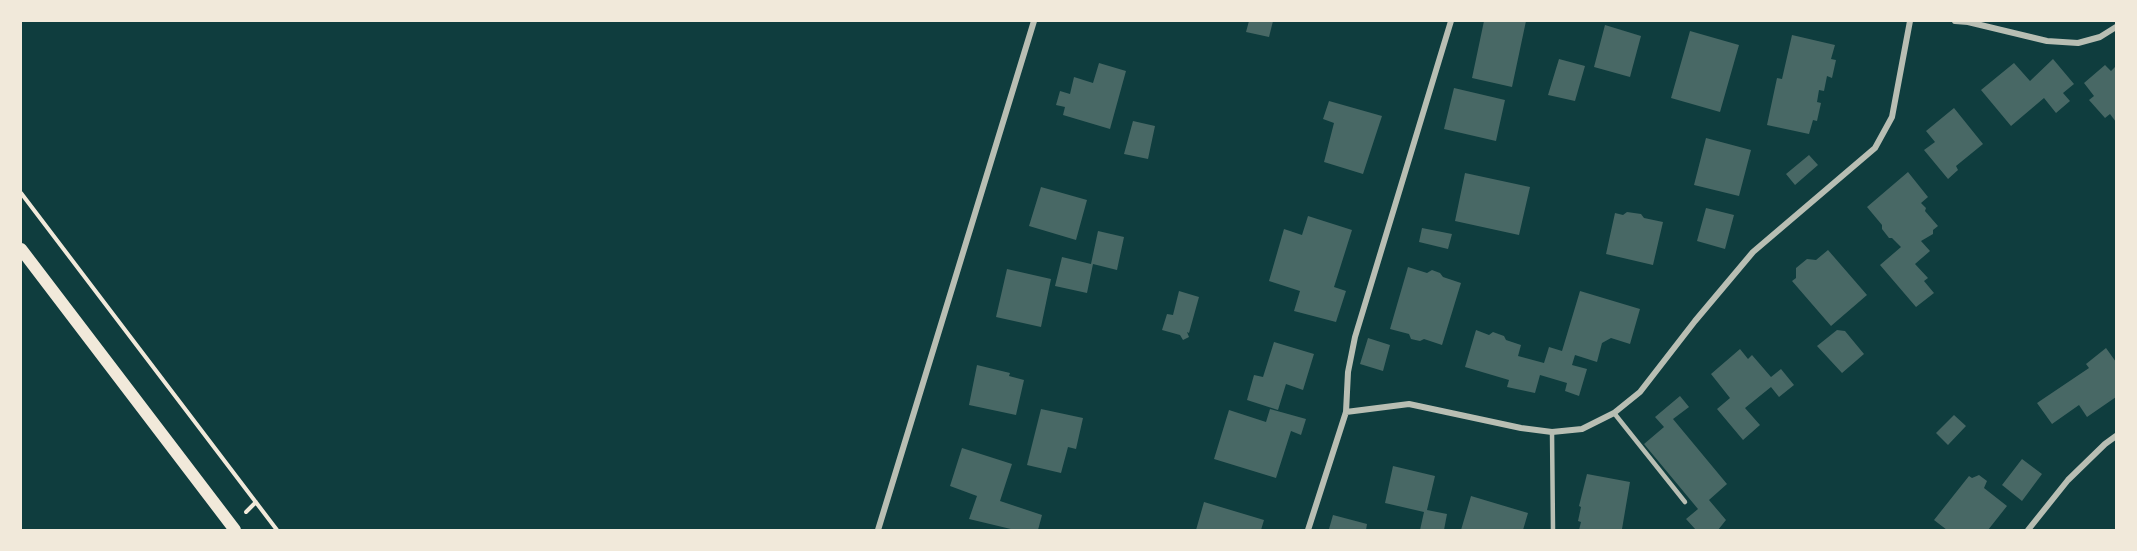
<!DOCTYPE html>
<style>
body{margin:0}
#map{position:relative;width:2137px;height:551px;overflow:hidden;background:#0f3d3e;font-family:Lato,sans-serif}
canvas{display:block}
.frame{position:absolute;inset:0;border:22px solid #f1e9da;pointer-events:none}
</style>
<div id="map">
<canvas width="2137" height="551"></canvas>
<div class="frame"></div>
</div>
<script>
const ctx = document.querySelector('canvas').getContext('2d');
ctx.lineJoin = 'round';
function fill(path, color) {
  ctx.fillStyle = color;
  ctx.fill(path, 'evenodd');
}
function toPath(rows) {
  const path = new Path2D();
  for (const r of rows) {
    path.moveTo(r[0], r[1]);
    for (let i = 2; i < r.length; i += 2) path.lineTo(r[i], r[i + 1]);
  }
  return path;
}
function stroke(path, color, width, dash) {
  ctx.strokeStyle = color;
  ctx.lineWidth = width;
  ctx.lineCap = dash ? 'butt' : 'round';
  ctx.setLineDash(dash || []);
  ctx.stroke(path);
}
fill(toPath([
 [1249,21,1273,21,1269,37,1246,32],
 [1484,21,1526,21,1512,87,1472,78],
 [1605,25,1641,36,1630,77,1594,67],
 [1690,31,1739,45,1720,112,1671,98],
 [1792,35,1835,45,1831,59,1836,60,1832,78,1827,76,1824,91,1819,90,1817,102,1821,103,1817,121,1813,120,1809,134,1767,125,1777,78,1782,79],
 [1559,59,1585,66,1575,101,1548,95],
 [2053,59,2074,84,2063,93,2070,101,2056,113,2044,98,2011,126,1981,90,2014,63,2030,81],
 [1099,63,1126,71,1110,129,1063,115,1065,107,1056,105,1060,91,1070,94,1074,77,1093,83],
 [2105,65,2111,71,2116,66,2116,122,2110,114,2105,118,2089,100,2094,96,2084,83],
 [1454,88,1505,100,1496,141,1444,129],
 [1329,101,1382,116,1363,174,1324,162,1334,123,1323,119],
 [1954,108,1983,144,1956,166,1958,170,1948,179,1924,150,1935,142,1926,131],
 [1133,121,1155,126,1148,159,1124,154],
 [1706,138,1751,150,1739,196,1694,185],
 [1809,155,1818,165,1795,185,1786,174],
 [1908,172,1928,197,1921,203,1926,208,1925,211,1938,226,1933,230,1933,234,1921,241,1930,251,1915,264,1928,278,1924,281,1934,293,1916,307,1880,265,1901,247,1892,238,1889,238,1882,229,1882,225,1867,207],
 [1465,173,1530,187,1519,235,1455,221],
 [1041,187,1087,200,1076,240,1029,226],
 [1706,208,1734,215,1725,249,1697,241],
 [1627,212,1641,214,1644,218,1663,222,1653,265,1606,254,1615,213,1623,215],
 [1308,216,1352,230,1334,287,1346,291,1336,322,1294,311,1300,291,1269,281,1284,229,1302,235],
 [1422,228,1452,234,1448,249,1419,242],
 [1098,231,1124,237,1117,270,1093,264,1087,293,1055,286,1062,257,1091,264],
 [1828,250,1867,295,1831,326,1792,281,1796,278,1796,268,1807,259,1816,260],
 [1408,267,1427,273,1432,270,1440,273,1443,277,1461,283,1442,345,1424,339,1420,341,1411,339,1409,334,1390,329],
 [1007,269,1051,279,1041,327,996,317],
 [1179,291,1199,297,1189,333,1187,332,1189,337,1183,340,1180,335,1162,330,1167,314,1173,315],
 [1580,291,1640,309,1630,344,1611,338,1602,343,1597,362,1575,355,1572,365,1587,369,1579,396,1565,391,1567,383,1540,375,1535,393,1507,387,1509,380,1465,367,1476,330,1489,335,1493,332,1504,336,1506,340,1521,345,1518,356,1544,363,1549,347,1562,351],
 [1837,330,1845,331,1864,354,1842,373,1817,346],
 [1368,338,1390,345,1383,371,1360,364],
 [1274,342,1314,354,1303,390,1286,384,1278,410,1247,400,1254,375,1263,377],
 [2106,348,2116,362,2116,397,2087,417,2079,405,2052,424,2037,403,2089,368,2086,364],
 [1740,349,1748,359,1752,355,1771,377,1781,369,1794,385,1779,397,1771,387,1745,408,1760,425,1743,440,1717,409,1730,398,1711,374],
 [977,365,1010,373,1009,376,1024,380,1016,415,969,405],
 [1680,396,1689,407,1673,419,1727,484,1709,500,1726,520,1718,530,1696,530,1686,519,1698,509,1644,444,1664,427,1655,417],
 [1041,409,1083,418,1076,449,1068,447,1061,473,1027,465],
 [1270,409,1306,419,1301,435,1291,431,1276,478,1214,459,1229,410,1266,422],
 [1954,415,1966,426,1948,445,1936,433],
 [962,448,1012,464,1000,501,1042,515,1038,530,1015,530,969,519,977,496,950,486],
 [2022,459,2042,474,2022,501,2002,485],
 [1393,466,1435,476,1427,510,1447,514,1444,530,1420,530,1424,512,1385,503],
 [1587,474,1630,482,1622,529,1579,530,1581,522,1578,521,1581,507,1579,506],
 [1979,475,1987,481,1984,488,2007,506,1988,530,1947,530,1934,520,1969,476,1972,478],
 [1471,496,1528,513,1523,530,1461,530],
 [1204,502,1264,520,1261,530,1196,530],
 [1333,515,1367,524,1366,530,1329,529]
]), '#486865');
stroke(toPath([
 [21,193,277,530],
 [246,512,256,502]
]), '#f1e9da', 4);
stroke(toPath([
 [1614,413,1685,502],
 [1552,432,1553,530]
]), '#b8beb3', 4.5);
stroke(toPath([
 [1955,21,1968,22,2047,41,2078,43,2100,37,2116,27],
 [1346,412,1348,372,1355,337,1451,21],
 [878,530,1034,21],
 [1308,530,1346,412,1409,404,1521,428,1552,432,1582,429,1614,413,1640,392,1695,321,1753,252,1875,148,1892,117,1910,21],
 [2028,530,2068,480,2105,444,2116,436]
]), '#b8beb3', 6);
stroke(toPath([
 [21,249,235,530]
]), '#f1e9da', 12);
</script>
